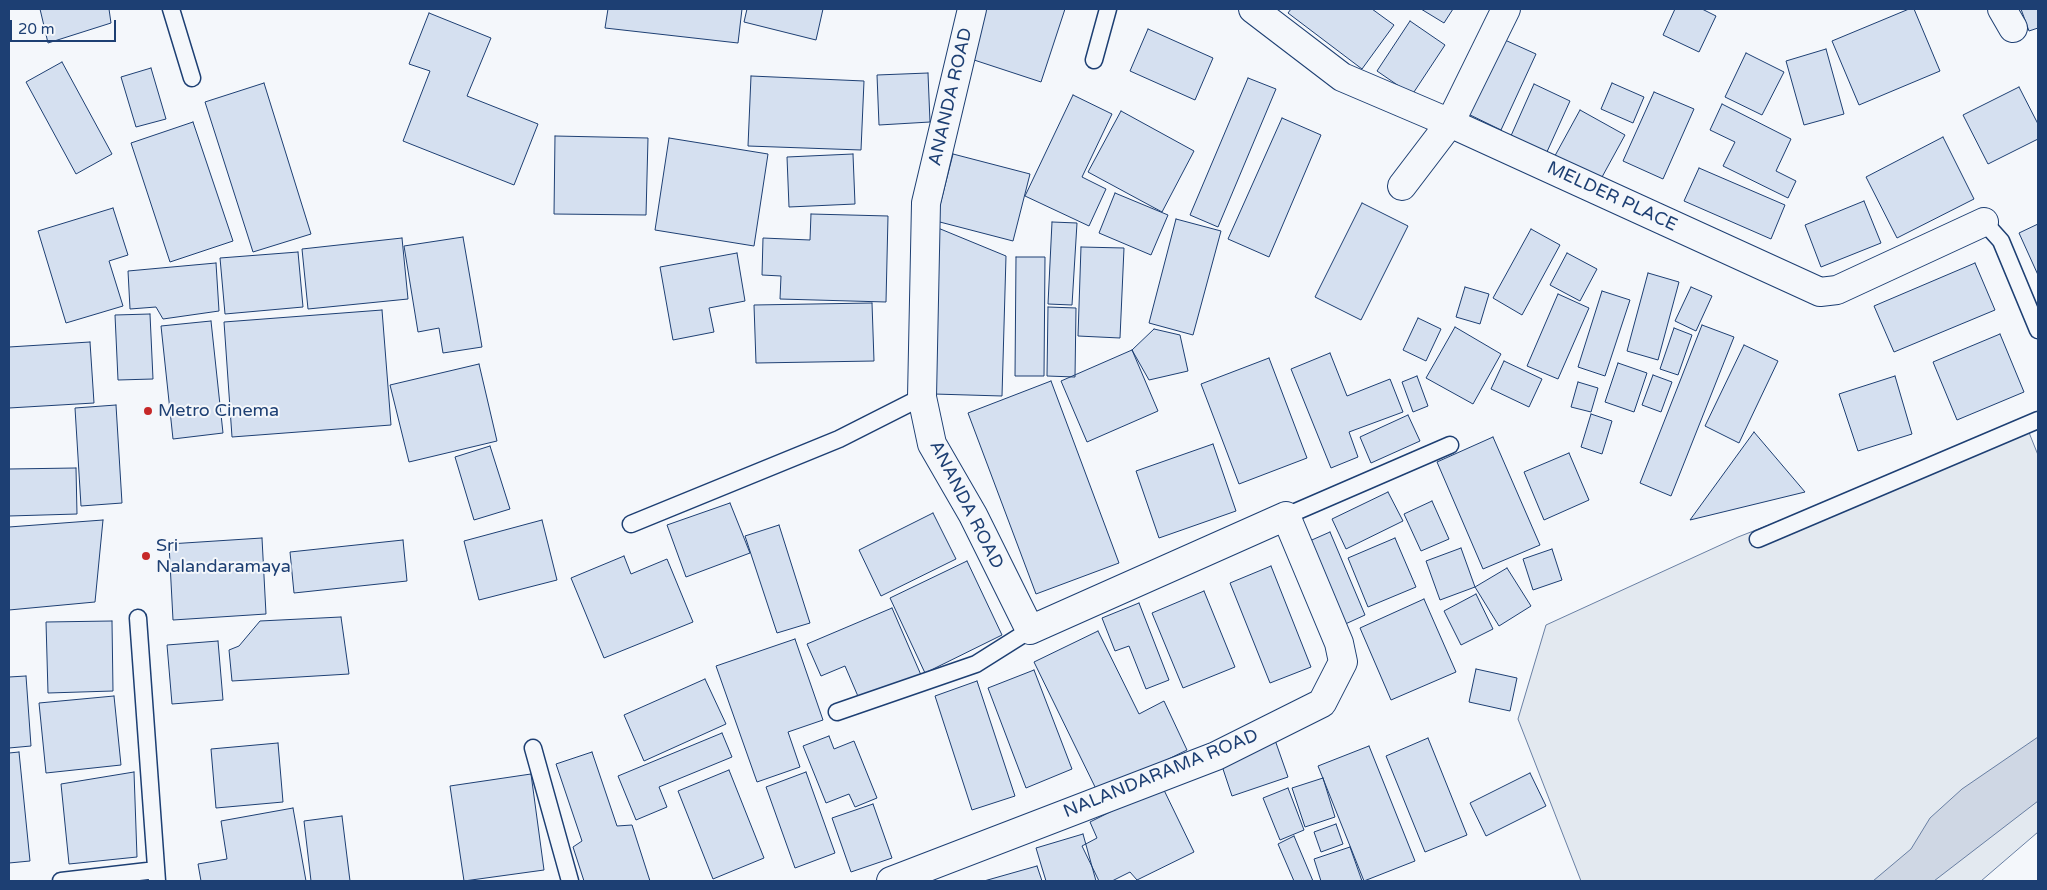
<!DOCTYPE html>
<style>
body{margin:0}
#map{position:relative;width:2047px;height:890px;overflow:hidden;background:#f4f7fb;font-family:"Varela Round",sans-serif}
canvas{display:block}
.frame{position:absolute;inset:0;border:10px solid #1d3f73;pointer-events:none}
.scale{position:absolute;left:10px;top:20px;width:106px;height:22px;box-sizing:border-box;border:2px solid #1d3f73;border-top:0;padding-left:6px;font-size:15px;line-height:18px;white-space:nowrap;color:#1d3f73;-webkit-text-stroke:4px #f4f7fb;paint-order:stroke}
</style>
<div id="map">
<canvas width="2047" height="890"></canvas>
<div class="frame"></div>
<div class="scale">20 m</div>
</div>
<script>
const ctx = document.querySelector('canvas').getContext('2d');
ctx.lineJoin = 'round';
function fill(path, color) {
  ctx.fillStyle = color;
  ctx.fill(path, 'evenodd');
}
function toPath(rows) {
  const path = new Path2D();
  for (const r of rows) {
    path.moveTo(r[0], r[1]);
    for (let i = 2; i < r.length; i += 2) path.lineTo(r[i], r[i + 1]);
  }
  return path;
}
function stroke(path, color, width, dash) {
  ctx.strokeStyle = color;
  ctx.lineWidth = width;
  ctx.lineCap = dash ? 'butt' : 'round';
  ctx.setLineDash(dash || []);
  ctx.stroke(path);
}
function label(font, color, halo, rows, align = 'center') {
  ctx.font = font + ' "Varela Round",sans-serif';
  ctx.lineWidth = 4;
  ctx.setLineDash([]);
  ctx.textBaseline = 'middle';
  ctx.strokeStyle = halo;
  ctx.fillStyle = color;
  for (const [text, x, y, turn = 0] of rows) {
    ctx.save();
    ctx.translate(x, y);
    ctx.rotate((+turn || 0) * Math.PI / 180);
    ctx.textAlign = isNaN(turn) ? turn : align;
    if (halo) ctx.strokeText(text, 0, 0);
    ctx.fillText(text, 0, 0);
    ctx.restore();
  }
}
const green = toPath([
 [2026,425,2038,455,2038,832,1981,881,1581,881,1518,719,1546,625,1738,537,2026,425]
]);
fill(green, '#e3e9f0');
stroke(green, '#687fa3', 1);
const water = toPath([
 [2038,737,2038,801,1934,881,1873,881,1911,849,1930,818,1962,789,2038,737]
]);
fill(water, '#cfd7e4');
stroke(water, '#687fa3', 1);
const building = toPath([
 [40,9,109,9,111,23,48,43,40,9],
 [608,9,742,9,738,43,605,28,608,9],
 [747,9,823,9,816,40,744,22,747,9],
 [981,9,1065,9,1041,82,965,57,981,9],
 [1291,9,1372,9,1394,25,1362,69,1288,13,1291,9],
 [1421,9,1453,9,1444,23,1421,9],
 [1675,9,1702,9,1716,16,1699,52,1663,35,1675,9],
 [1909,9,1914,9,1940,71,1859,105,1832,41,1909,9],
 [2021,9,2038,9,2038,28,2029,31,2021,9],
 [429,13,491,38,467,96,538,124,514,185,403,141,430,71,409,64,429,13],
 [1410,21,1445,45,1412,95,1377,71,1410,21],
 [1148,29,1213,58,1195,100,1130,71,1148,29],
 [1496,36,1536,54,1501,130,1462,111,1496,36],
 [1826,49,1844,114,1804,125,1786,61,1826,49],
 [1746,53,1784,72,1762,115,1725,97,1746,53],
 [62,62,112,154,76,174,26,82,62,62],
 [151,68,166,119,136,127,121,77,151,68],
 [928,73,930,122,879,125,877,75,928,73],
 [751,76,864,81,861,150,748,146,751,76],
 [1248,78,1276,89,1218,227,1190,215,1248,78],
 [264,83,311,234,253,252,205,102,264,83],
 [1612,83,1644,97,1633,123,1601,109,1612,83],
 [1534,84,1570,101,1546,154,1510,138,1534,84],
 [2019,87,2038,124,2038,139,1988,164,1963,115,2019,87],
 [1654,92,1694,109,1663,179,1623,161,1654,92],
 [1073,95,1112,114,1082,177,1106,189,1089,226,1025,196,1073,95],
 [1722,104,1791,139,1776,171,1796,181,1788,198,1723,166,1735,142,1710,130,1722,104],
 [1580,110,1625,135,1596,188,1551,163,1580,110],
 [1121,111,1194,151,1162,212,1088,172,1121,111],
 [1282,118,1321,135,1269,257,1228,239,1282,118],
 [193,122,233,241,170,262,131,143,193,122],
 [555,136,648,138,646,215,554,214,555,136],
 [1943,137,1974,199,1897,238,1866,177,1943,137],
 [669,138,768,154,754,246,655,230,669,138],
 [853,154,855,204,789,207,787,157,853,154],
 [953,154,1030,174,1013,241,936,221,953,154],
 [1699,168,1785,205,1771,239,1684,201,1699,168],
 [1115,193,1168,215,1151,255,1099,233,1115,193],
 [1864,201,1881,243,1821,267,1805,225,1864,201],
 [1362,203,1408,226,1361,320,1315,297,1362,203],
 [113,208,128,255,109,261,123,306,66,323,38,231,113,208],
 [811,214,888,216,886,302,780,299,781,276,762,275,763,238,810,240,811,214],
 [1176,219,1221,231,1193,335,1149,323,1176,219],
 [1052,222,1077,223,1072,305,1048,304,1052,222],
 [2038,224,2038,275,2019,233,2038,224],
 [938,228,1006,256,1002,396,934,394,938,228],
 [1531,229,1560,245,1522,315,1493,298,1531,229],
 [463,237,482,347,443,353,439,328,418,332,404,246,463,237],
 [402,238,408,299,308,309,302,249,402,238],
 [1081,247,1124,248,1120,338,1078,336,1081,247],
 [298,252,303,307,225,314,220,258,298,252],
 [737,253,745,301,709,308,714,332,673,340,660,267,737,253],
 [1567,253,1597,269,1580,301,1550,285,1567,253],
 [1016,257,1045,257,1044,376,1015,376,1016,257],
 [216,263,219,311,163,319,156,307,130,309,128,271,216,263],
 [1975,263,1995,310,1894,352,1874,306,1975,263],
 [1648,273,1679,282,1658,360,1627,351,1648,273],
 [1465,287,1489,294,1480,324,1456,317,1465,287],
 [1691,287,1712,296,1696,331,1675,321,1691,287],
 [1602,291,1630,300,1605,376,1578,367,1602,291],
 [1558,294,1589,308,1558,379,1527,366,1558,294],
 [872,303,874,361,756,363,754,305,872,303],
 [1048,307,1076,308,1075,377,1047,376,1048,307],
 [382,310,391,425,232,437,224,322,382,310],
 [150,314,153,379,118,380,115,315,150,314],
 [1418,318,1441,329,1426,361,1403,350,1418,318],
 [211,321,223,433,173,439,161,326,211,321],
 [1702,325,1734,337,1671,496,1640,483,1702,325],
 [1455,327,1501,354,1473,404,1426,378,1455,327],
 [1674,328,1692,335,1678,375,1660,369,1674,328],
 [1154,329,1180,335,1188,371,1149,380,1132,350,1154,329],
 [2000,334,2024,392,1957,420,1933,362,2000,334],
 [90,342,94,403,9,408,9,347,90,342],
 [1744,345,1778,361,1739,443,1705,426,1744,345],
 [1132,350,1158,411,1087,442,1061,381,1132,350],
 [1330,353,1347,396,1390,379,1403,412,1349,432,1358,457,1331,468,1291,369,1330,353],
 [1269,358,1307,458,1239,484,1201,384,1269,358],
 [1504,361,1542,379,1529,407,1491,389,1504,361],
 [1618,363,1647,373,1634,412,1605,402,1618,363],
 [479,364,497,441,409,462,390,385,479,364],
 [1653,375,1672,382,1661,412,1642,405,1653,375],
 [1417,376,1428,406,1413,412,1402,382,1417,376],
 [1895,376,1912,434,1858,451,1839,394,1895,376],
 [1051,381,1119,563,1036,594,968,413,1051,381],
 [1578,382,1598,388,1591,412,1571,407,1578,382],
 [116,405,122,503,81,506,75,408,116,405],
 [1591,414,1612,421,1602,454,1581,447,1591,414],
 [1408,415,1420,441,1371,463,1360,437,1408,415],
 [1754,432,1805,492,1690,520,1754,432],
 [1493,437,1540,545,1483,569,1437,462,1493,437],
 [1213,444,1236,511,1159,538,1136,471,1213,444],
 [490,446,510,509,474,520,455,457,490,446],
 [1569,453,1589,500,1544,520,1524,472,1569,453],
 [76,468,77,514,9,516,9,469,76,468],
 [1388,492,1403,521,1346,549,1332,519,1388,492],
 [1432,501,1449,539,1421,551,1404,514,1432,501],
 [730,503,750,553,686,577,667,525,730,503],
 [933,513,956,559,881,596,859,550,933,513],
 [103,520,95,602,9,610,9,527,103,520],
 [542,520,557,580,479,600,464,541,542,520],
 [779,525,810,623,777,633,745,536,779,525],
 [1330,532,1365,615,1341,626,1305,543,1330,532],
 [262,538,266,614,173,620,169,544,262,538],
 [1395,538,1416,587,1368,607,1348,558,1395,538],
 [403,540,407,581,294,593,290,552,403,540],
 [1461,548,1475,587,1440,600,1426,561,1461,548],
 [1552,549,1562,580,1533,590,1523,559,1552,549],
 [624,556,631,574,667,559,693,622,604,658,571,578,624,556],
 [967,561,1002,635,925,673,890,598,967,561],
 [1271,566,1311,667,1270,683,1230,583,1271,566],
 [1507,568,1531,606,1499,626,1475,587,1507,568],
 [1204,591,1235,667,1183,688,1152,613,1204,591],
 [1476,594,1493,629,1461,645,1444,611,1476,594],
 [1424,599,1456,672,1391,700,1360,628,1424,599],
 [1139,603,1169,680,1146,689,1129,646,1115,651,1102,618,1139,603],
 [892,608,921,675,860,701,845,666,821,676,807,644,892,608],
 [341,617,349,674,232,681,229,650,239,646,260,621,341,617],
 [112,621,113,691,48,693,46,622,112,621],
 [1098,631,1139,714,1164,701,1187,750,1098,793,1034,662,1098,631],
 [795,639,823,720,788,732,800,767,757,782,716,666,795,639],
 [218,641,223,700,172,704,167,645,218,641],
 [1476,669,1517,678,1510,711,1469,702,1476,669],
 [1034,670,1072,769,1026,788,988,688,1034,670],
 [26,676,31,746,9,748,9,677,26,676],
 [705,679,726,724,644,761,624,715,705,679],
 [977,681,1015,796,972,810,935,696,977,681],
 [114,696,121,765,46,773,39,703,114,696],
 [722,733,732,757,659,787,667,807,636,820,618,776,722,733],
 [829,736,834,749,854,741,877,798,855,807,849,794,826,803,803,746,829,736],
 [1428,738,1467,835,1425,852,1386,756,1428,738],
 [1275,740,1288,777,1232,796,1220,760,1275,740],
 [278,743,283,802,216,808,211,749,278,743],
 [1369,746,1415,861,1364,881,1318,766,1369,746],
 [19,752,30,861,9,863,9,753,19,752],
 [592,752,617,826,632,825,650,881,584,881,573,847,582,841,556,764,592,752],
 [729,770,764,858,713,879,678,791,729,770],
 [134,772,137,857,69,864,61,784,134,772],
 [806,772,835,853,795,868,766,787,806,772],
 [1530,773,1546,806,1486,836,1470,803,1530,773],
 [531,774,544,870,464,881,450,786,531,774],
 [1323,778,1335,817,1305,827,1292,788,1323,778],
 [1162,786,1194,852,1137,880,1130,872,1112,881,1099,881,1082,846,1097,838,1090,822,1162,786],
 [1288,788,1304,830,1280,840,1263,798,1288,788],
 [873,804,892,858,851,872,832,818,873,804],
 [293,808,306,881,201,881,198,864,227,859,221,821,293,808],
 [342,816,350,881,311,881,304,821,342,816],
 [1336,824,1343,844,1321,852,1314,832,1336,824],
 [1083,834,1096,881,1046,881,1036,848,1083,834],
 [1294,836,1313,881,1294,881,1278,844,1294,836],
 [1350,847,1362,881,1321,881,1314,859,1350,847],
 [1037,866,1042,881,984,881,1037,866]
]);
fill(building, '#d5e0f0');
stroke(building, '#1d3f73', 1);
const service = toPath([
 [171,9,192,78],
 [1094,60,1108,9],
 [1984,222,2001,241,2038,330],
 [1286,516,1450,445],
 [631,524,839,439,922,397],
 [1758,539,2038,420],
 [138,618,157,881],
 [837,712,976,664,1030,630],
 [533,748,570,881],
 [61,881,156,870]
]);
const minor = toPath([
 [1253,9,1342,77,1450,123,1820,292,1837,290,1984,222],
 [2002,9,2013,28],
 [1402,186,1450,123,1506,9],
 [891,881,1216,756,1322,703,1343,662,1339,643,1286,516,1030,630,973,515,932,444,922,397,926,203,972,9]
]);
stroke(service, '#1d3f73', 19);
stroke(minor, '#1d3f73', 30);
stroke(service, '#f4f7fb', 16);
stroke(minor, '#f4f7fb', 28);
for (const [x, y, r, color] of [
 [148,411,5,"#c62828"],
 [146,556,5,"#c62828"]
]) {
  const dot = new Path2D();
  dot.arc(x, y, r, 0, 2 * Math.PI);
  ctx.fillStyle = color;
  ctx.fill(dot);
  stroke(dot, '#f4f7fb', 2);
}
label('18px', '#1d3f73', '#f4f7fb', [
 ["ANANDA ROAD",951,97,-77],
 ["MELDER PLACE",1612,197,25],
 ["ANANDA ROAD",966,505,63],
 ["NALANDARAMA ROAD",1161,774,-22]
]);
label('18px', '#1d3f73', '#f4f7fb', [
 ["Metro Cinema",158,411],
 ["Sri",156,546],
 ["Nalandaramaya",156,567]
], 'left');
</script>
